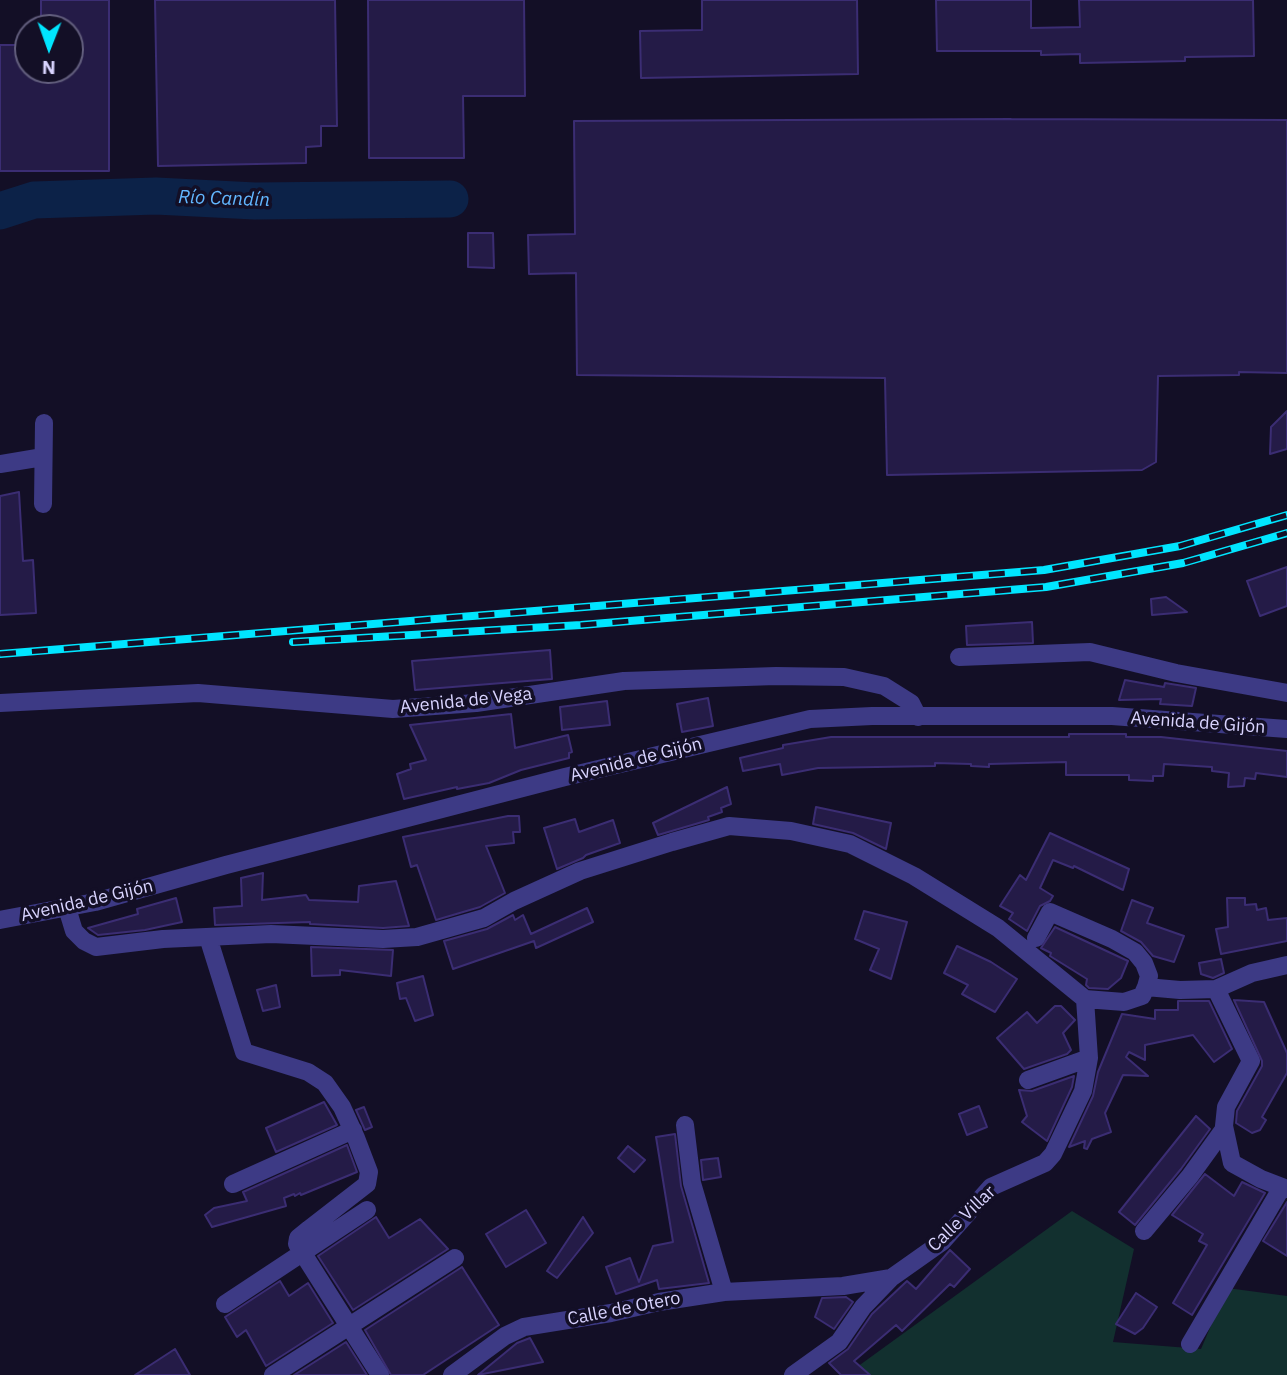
<!DOCTYPE html>
<meta charset="utf-8">
<style>
body{margin:0}
#map{position:relative;width:1287px;height:1375px;overflow:hidden;background:#130f26;font-family:"IBM Plex Sans",sans-serif}
canvas{display:block}
.north{position:absolute;left:14px;top:14px;width:70px;height:70px;box-sizing:border-box;background:#130f26;border:2px solid #625e7d;border-radius:50%;rotate:181deg;font-size:19px;font-weight:700;line-height:28px;text-align:center;color:#d9d4ff}
.north::after{content:'';display:block;margin:auto;width:24px;height:32px;background:#00e5ff;clip-path:polygon(50% 0,100% 100%,50% 72%,0 100%)}
</style>
<div id="map">
<canvas width="1287" height="1375"></canvas>
<div class="north">N</div>
</div>
<script>
const ctx = document.querySelector('canvas').getContext('2d');
ctx.lineJoin = 'round';
function fill(path, color) {
  ctx.fillStyle = color;
  ctx.fill(path, 'evenodd');
}
function toPath(rows) {
  const path = new Path2D();
  for (const r of rows) {
    path.moveTo(r[0], r[1]);
    for (let i = 2; i < r.length; i += 2) path.lineTo(r[i], r[i + 1]);
  }
  return path;
}
function stroke(path, color, width, dash) {
  ctx.strokeStyle = color;
  ctx.lineWidth = width;
  ctx.lineCap = dash ? 'butt' : 'round';
  ctx.setLineDash(dash || []);
  ctx.stroke(path);
}
function label(font, color, halo, rows, align = 'center') {
  ctx.font = font + ' "IBM Plex Sans",sans-serif';
  ctx.lineWidth = 7;
  ctx.setLineDash([]);
  ctx.textBaseline = 'middle';
  ctx.strokeStyle = halo;
  ctx.fillStyle = color;
  for (const [text, x, y, turn = 0] of rows) {
    ctx.save();
    ctx.translate(x, y);
    ctx.rotate((+turn || 0) * Math.PI / 180);
    ctx.textAlign = isNaN(turn) ? turn : align;
    if (halo) ctx.strokeText(text, 0, 0);
    ctx.fillText(text, 0, 0);
    ctx.restore();
  }
}
fill(toPath([
 [1072,1211,1134,1249,1113,1342,1201,1349,1227,1288,1287,1296,1287,1375,846,1375]
]), '#12302f');
stroke(toPath([
 [0,211,34,200,156,196,255,201,450,199]
]), '#0c2248', 37);
const building = toPath([
 [41,0,109,0,109,171,0,171,0,45,27,45,27,70,70,70,70,28,41,28,41,0],
 [155,0,335,0,337,126,321,126,321,146,306,147,306,163,158,166,155,0],
 [368,0,524,0,525,96,463,96,464,158,369,158,368,0],
 [702,0,857,0,858,74,641,78,640,31,702,30,702,0],
 [936,0,1031,0,1031,28,1080,27,1079,0,1253,0,1254,56,1185,57,1185,61,1080,63,1080,54,1041,55,1041,51,937,51,936,0],
 [1011,119,1287,120,1287,373,1239,372,1239,375,1158,376,1156,462,1142,470,887,475,885,378,577,375,576,273,529,274,528,235,575,234,574,121,1011,119],
 [468,233,493,233,494,268,468,267,468,233],
 [1287,411,1287,449,1270,454,1271,427,1287,411],
 [19,492,23,561,33,560,36,613,0,615,0,496,19,492],
 [1287,567,1287,606,1260,616,1247,581,1287,567],
 [1166,597,1187,612,1152,615,1151,599,1166,597],
 [1032,622,1033,643,967,645,966,626,1032,622],
 [550,650,552,679,415,690,412,661,550,650],
 [1125,680,1164,687,1165,683,1196,688,1192,706,1160,704,1161,699,1119,700,1125,680],
 [708,698,713,726,682,732,677,704,708,698],
 [607,701,610,725,562,730,560,707,607,701],
 [511,714,515,748,568,735,572,752,569,753,569,758,521,770,489,783,457,789,457,787,404,799,397,774,411,769,410,764,426,760,410,725,511,714],
 [1069,734,1126,734,1126,737,1161,737,1287,751,1287,777,1256,773,1255,779,1245,778,1244,786,1228,787,1229,773,1212,771,1212,767,1164,764,1163,776,1153,776,1153,781,1129,780,1129,775,1066,775,1066,762,989,764,989,767,971,766,971,764,935,763,935,766,818,768,782,775,780,764,743,771,740,758,783,748,783,745,831,737,1069,737,1069,734],
 [727,787,731,804,721,808,722,812,708,817,709,820,658,835,653,823,727,787],
 [816,807,891,823,886,849,853,833,813,824,816,807],
 [508,816,519,816,520,832,513,832,514,843,486,846,505,893,480,907,436,920,417,865,411,867,403,837,508,816],
 [575,819,579,832,613,820,620,843,586,855,583,858,557,869,544,828,575,819],
 [1050,833,1129,869,1123,890,1074,866,1073,868,1053,860,1040,888,1053,896,1050,901,1040,906,1027,931,1009,919,1013,913,1000,906,1020,875,1026,880,1050,833],
 [263,873,262,900,306,895,309,900,358,902,359,886,396,881,409,926,383,928,310,924,310,922,215,925,214,908,242,906,241,878,263,873],
 [176,898,182,922,145,930,98,935,88,928,138,914,137,909,176,898],
 [1227,898,1245,898,1245,905,1256,904,1257,910,1266,908,1268,920,1287,918,1287,941,1221,954,1216,929,1228,927,1227,898],
 [1132,900,1153,908,1147,923,1184,936,1174,962,1153,956,1141,942,1121,931,1132,900],
 [587,908,593,922,536,948,534,941,453,969,444,941,487,929,513,915,515,920,523,915,531,934,587,908],
 [864,911,907,922,891,979,870,970,879,949,855,939,864,911],
 [1055,927,1128,961,1121,978,1108,989,1089,988,1086,985,1087,979,1050,956,1051,953,1041,948,1055,927],
 [957,946,991,962,1017,979,995,1012,962,994,968,985,944,973,957,946],
 [311,947,393,950,391,976,340,970,340,975,312,976,311,947],
 [1221,959,1224,973,1213,978,1201,974,1199,963,1221,959],
 [423,976,433,1015,415,1021,406,998,400,999,397,983,423,976],
 [276,985,280,1007,263,1011,257,990,276,985],
 [1234,1000,1264,1002,1287,1053,1287,1073,1262,1117,1266,1120,1260,1130,1252,1133,1236,1123,1237,1111,1262,1066,1262,1061,1234,1000],
 [1178,1001,1209,1001,1232,1049,1214,1062,1193,1035,1145,1045,1145,1060,1129,1052,1126,1057,1148,1076,1123,1075,1105,1113,1111,1132,1092,1139,1087,1149,1084,1148,1085,1141,1069,1147,1093,1096,1098,1072,1122,1014,1155,1019,1155,1010,1178,1010,1178,1001],
 [1055,1006,1061,1006,1075,1020,1063,1033,1071,1050,1067,1054,1024,1069,997,1038,1027,1012,1037,1023,1055,1006],
 [1074,1076,1072,1087,1047,1141,1022,1122,1027,1116,1019,1090,1032,1091,1074,1076],
 [324,1102,337,1125,276,1152,266,1128,324,1102],
 [979,1106,987,1127,967,1135,959,1114,979,1106],
 [364,1107,372,1127,365,1130,356,1110,364,1107],
 [1196,1116,1210,1129,1181,1169,1135,1225,1119,1212,1196,1116],
 [675,1134,681,1186,709,1283,659,1289,657,1280,616,1294,606,1267,630,1258,639,1282,653,1246,673,1242,656,1137,675,1134],
 [347,1145,357,1172,301,1195,300,1193,295,1196,294,1194,284,1198,286,1206,212,1227,205,1215,214,1208,247,1201,243,1192,347,1145],
 [628,1146,645,1160,634,1172,618,1158,628,1146],
 [718,1158,721,1177,703,1180,701,1160,718,1158],
 [1205,1174,1234,1196,1242,1182,1265,1193,1192,1315,1173,1303,1207,1245,1199,1241,1203,1234,1172,1215,1205,1174],
 [1287,1202,1287,1256,1263,1241,1287,1202],
 [526,1210,546,1243,506,1267,486,1234,526,1210],
 [376,1217,389,1238,420,1219,448,1249,353,1310,318,1256,376,1217],
 [583,1217,593,1233,557,1278,547,1271,583,1217],
 [950,1250,970,1269,954,1287,950,1284,902,1331,896,1325,854,1361,870,1375,841,1375,829,1363,848,1349,872,1314,907,1281,916,1289,950,1250],
 [462,1267,499,1325,423,1375,391,1375,365,1330,462,1267],
 [280,1281,289,1296,308,1283,333,1323,266,1366,246,1330,237,1337,225,1317,280,1281],
 [1136,1293,1157,1307,1143,1328,1135,1334,1116,1324,1136,1293],
 [846,1297,853,1302,834,1329,815,1317,822,1298,846,1297],
 [530,1338,543,1362,478,1375,517,1343,530,1338],
 [346,1342,367,1375,294,1375,346,1342],
 [175,1349,190,1375,135,1375,175,1349]
]);
fill(building, '#241b47');
stroke(building, '#3b2d73', 2);
stroke(toPath([
 [0,464,43,457],
 [43,504,44,423],
 [959,657,1090,652,1176,673,1287,693],
 [0,703,198,693,393,709,476,703,624,681,776,676,844,677,884,686,911,703,918,717],
 [67,908,74,931,84,941,96,947,163,939,271,934,383,939,417,937,484,918,514,901,580,871,672,842,729,826,791,831,850,844,914,876,998,928,1085,999],
 [0,920,95,902,226,865,565,777,810,719,872,716,1112,716,1287,729],
 [208,937,244,1052,308,1072,325,1083,342,1107,356,1138,369,1172,367,1184,309,1229,298,1238,297,1244,380,1375],
 [1036,938,1050,912,1112,939,1135,952,1144,963,1149,976,1146,987],
 [1216,989,1251,1061,1226,1107,1224,1126,1232,1163,1261,1179,1287,1189],
 [1085,999,1124,1002,1142,996,1146,987,1180,990,1216,989,1252,973,1287,965],
 [1028,1080,1089,1058],
 [685,1125,692,1183,724,1292],
 [233,1184,353,1130],
 [1144,1231,1190,1176,1224,1129],
 [225,1304,367,1210],
 [1190,1344,1282,1187],
 [273,1375,455,1258],
 [452,1375,505,1336,524,1327,611,1313,659,1302,724,1292,843,1286,891,1278],
 [793,1375,839,1342,863,1307,891,1278,942,1242,991,1187,1045,1163,1053,1154,1083,1091,1089,1058,1085,999]
]), '#3d3a85', 18);
const rail = toPath([
 [293,642,581,625,1046,587,1183,563,1287,533],
 [0,654,1044,570,1180,546,1287,515]
]);
stroke(rail, '#00e5ff', 8);
stroke(rail, '#130f26', 5, [16]);
label('18px', '#d9d4ff', '#130f26', [
 ["Avenida de Vega",466,701,-6],
 ["Avenida de Gijón",1198,723,4],
 ["Avenida de Gijón",636,760,-14],
 ["Avenida de Gijón",87,901,-13],
 ["Calle Villar",962,1219,-44],
 ["Calle de Otero",624,1309,-11]
]);
label('italic 19px', '#62b6ff', '#130f26', [
 ["Río Candín",224,199,2]
]);
</script>
